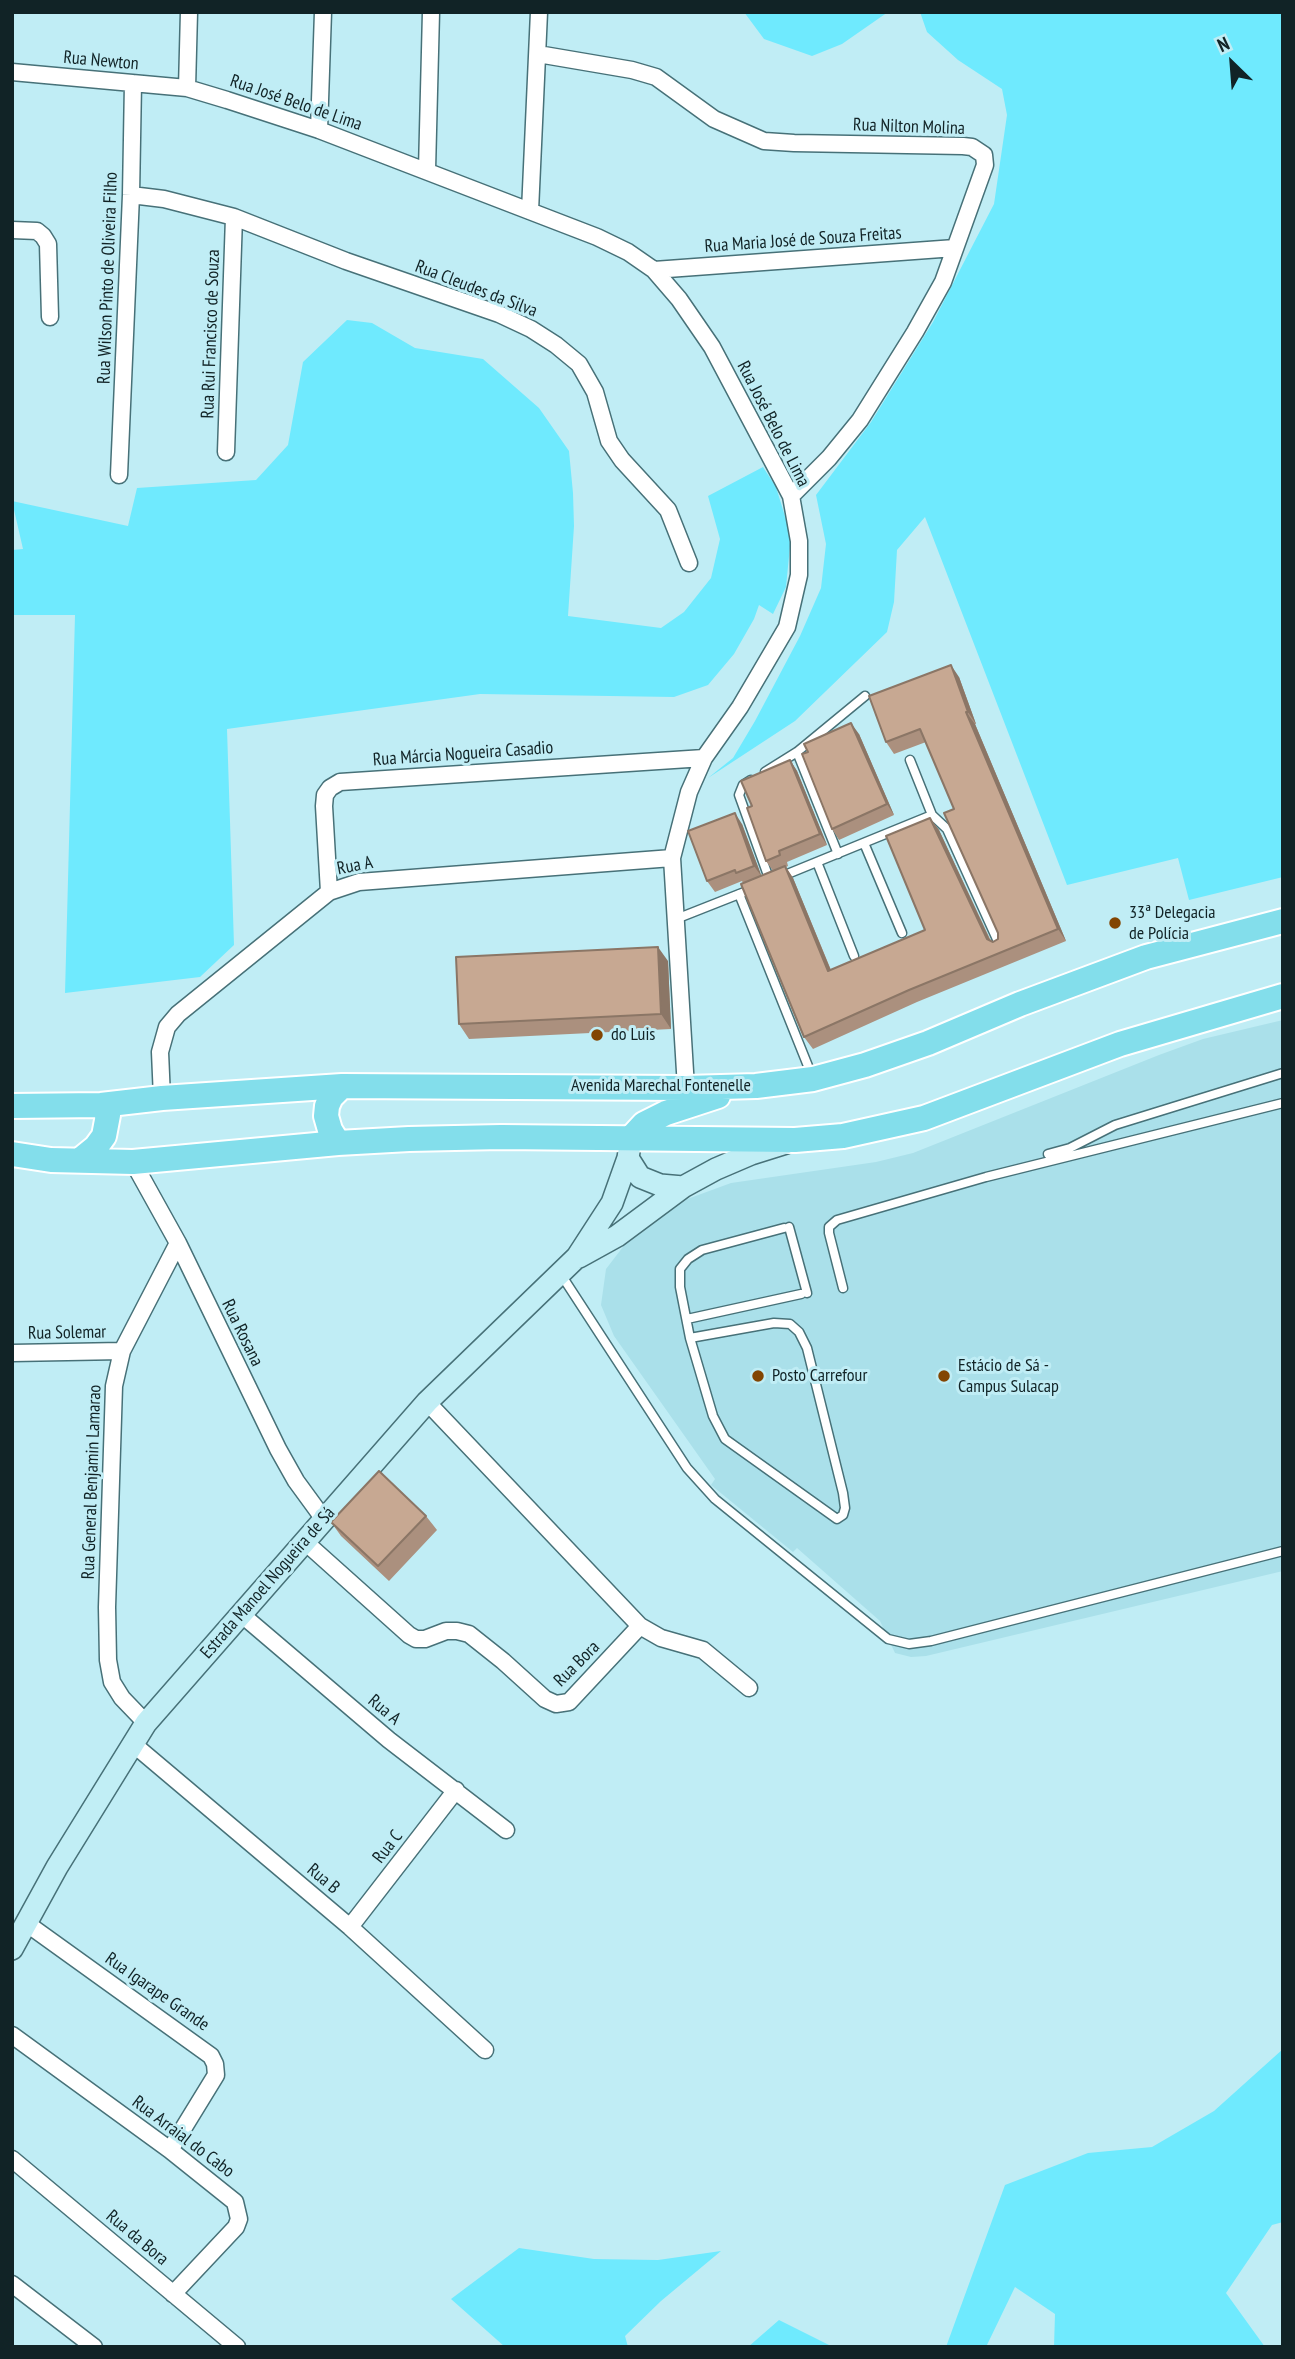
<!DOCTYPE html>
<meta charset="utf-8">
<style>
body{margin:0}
#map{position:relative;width:1295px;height:2359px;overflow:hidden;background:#c0edf5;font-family:"PT Sans Narrow",sans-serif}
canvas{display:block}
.frame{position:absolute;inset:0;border:14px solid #112326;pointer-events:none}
.north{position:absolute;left:1197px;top:28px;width:70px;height:70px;-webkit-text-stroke:5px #c0edf5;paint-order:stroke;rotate:335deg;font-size:19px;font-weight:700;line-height:28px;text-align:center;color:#112326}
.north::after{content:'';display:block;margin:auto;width:24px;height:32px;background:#112326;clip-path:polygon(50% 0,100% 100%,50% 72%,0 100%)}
</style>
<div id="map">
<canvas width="1295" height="2359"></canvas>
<div class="frame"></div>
<div class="north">N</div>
</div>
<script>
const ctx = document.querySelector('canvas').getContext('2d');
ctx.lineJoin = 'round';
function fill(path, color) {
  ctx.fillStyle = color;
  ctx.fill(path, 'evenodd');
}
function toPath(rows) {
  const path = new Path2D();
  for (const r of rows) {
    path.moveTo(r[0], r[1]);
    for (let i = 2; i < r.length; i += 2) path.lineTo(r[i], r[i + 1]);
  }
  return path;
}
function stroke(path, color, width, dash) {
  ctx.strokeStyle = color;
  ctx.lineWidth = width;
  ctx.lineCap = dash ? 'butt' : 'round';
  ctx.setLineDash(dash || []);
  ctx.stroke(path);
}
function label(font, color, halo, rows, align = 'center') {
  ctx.font = font + ' "PT Sans Narrow",sans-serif';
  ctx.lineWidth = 6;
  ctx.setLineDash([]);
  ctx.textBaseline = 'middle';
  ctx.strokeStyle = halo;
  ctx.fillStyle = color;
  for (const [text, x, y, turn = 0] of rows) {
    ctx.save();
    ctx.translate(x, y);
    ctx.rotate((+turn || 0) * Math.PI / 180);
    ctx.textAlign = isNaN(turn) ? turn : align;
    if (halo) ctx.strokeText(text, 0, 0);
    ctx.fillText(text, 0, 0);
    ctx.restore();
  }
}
fill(toPath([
 [1283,1020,1283,1571,926,1656,911,1657,895,1653,880,1621,797,1548,793,1552,711,1485,715,1479,614,1336,601,1305,606,1269,629,1239,671,1205,731,1183,876,1162,913,1153,1159,1055,1203,1039]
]), '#aae0ea');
fill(toPath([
 [744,12,888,12,842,44,812,56,764,39],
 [920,12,1283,12,1283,877,1189,900,1178,858,1067,885,925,517,897,550,894,602,887,632,795,721,708,778,733,758,755,721,800,636,821,588,826,544,816,495,871,422,933,322,994,204,1007,115,1002,89,958,60,927,32],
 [347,320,372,323,415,348,483,359,539,408,569,451,573,493,574,526,568,616,661,628,684,612,711,578,720,539,708,496,763,467,776,487,791,536,786,587,773,614,759,605,754,619,734,654,708,685,674,697,480,694,227,729,234,945,200,977,65,993,75,615,12,615,12,550,23,549,12,501,128,526,137,488,256,480,288,445,303,362],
 [1283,2049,1283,2222,1272,2225,1226,2293,1265,2347,1054,2347,1055,2314,1015,2287,986,2347,946,2347,1005,2185,1088,2153,1152,2147,1214,2111],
 [519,2248,594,2259,658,2260,721,2251,661,2301,625,2336,628,2347,505,2347,451,2299],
 [779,2320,833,2347,748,2347]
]), '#6feafe');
const lane = toPath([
 [797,752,838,854],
 [910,760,932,815,947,829,1001,948],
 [765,772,797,752,865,696],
 [751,780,743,785,739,795,770,881],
 [864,843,902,933],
 [817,862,854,956],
 [780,877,932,815],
 [739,894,812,1076],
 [676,919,752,889],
 [1048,1154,1070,1148,1115,1125,1283,1073],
 [789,1227,807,1293],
 [560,1273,687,1468,715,1499,888,1639,909,1644,931,1641,1283,1551],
 [843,1288,829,1233,829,1227,837,1220,986,1177,1283,1103],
 [687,1319,801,1294],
 [690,1338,774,1323,790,1324,799,1332,807,1348,843,1493,845,1508,843,1515,837,1519,725,1439,713,1416,690,1338,680,1287,680,1269,688,1259,702,1250,784,1228]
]);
const street = toPath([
 [538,54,632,70,656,77,714,119,764,141,794,143,963,146,972,147,984,155,985,165,943,282,915,332,860,420,829,458,791,496],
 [12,72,187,88,227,100,319,130,597,237,628,252,654,270,679,299,712,347,791,496,799,541,799,575,787,627,740,707,704,758,689,792,672,858,686,1088],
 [187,88,189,12],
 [319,130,323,12],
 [427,170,431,12],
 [131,195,164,199,234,217,346,261,499,314,531,329,556,345,579,364,595,392,609,441,622,460,668,510,689,563],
 [530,211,539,12],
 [12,230,37,231,43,236,48,244,50,317],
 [654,270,955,248],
 [226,452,234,217],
 [119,475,131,195,133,83],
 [329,892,324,806,325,795,330,788,340,782,704,758],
 [162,1098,160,1052,167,1027,178,1014,329,892,359,882,672,858],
 [133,1162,178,1243,278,1449,296,1481,323,1518],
 [12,1353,122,1351],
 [427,1402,640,1626,661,1638,703,1650,749,1688],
 [304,1541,409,1635,416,1639,425,1639,446,1631,457,1631,469,1634,503,1661,545,1699,556,1704,569,1702,640,1626],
 [241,1614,389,1740,506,1830],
 [146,1723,122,1698,112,1682,108,1660,107,1607,114,1386,122,1351,178,1243],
 [132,1743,350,1927,485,2050],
 [26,1923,211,2056,215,2064,216,2075,170,2150],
 [350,1927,456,1790],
 [12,2035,170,2150,235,2202,239,2219,236,2227,173,2294],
 [12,2159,237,2347],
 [12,2284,94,2347]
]);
const secondary = toPath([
 [628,1158,640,1177,660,1185,683,1187],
 [579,1257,617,1236,683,1187,716,1169,751,1154,786,1143],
 [12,1949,57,1867,146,1723,427,1402,577,1257,612,1203,628,1158,631,1138]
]);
const primary = toPath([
 [12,1106,101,1105,162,1098,342,1086,686,1088,756,1086,813,1079,865,1065,928,1043,1020,1004,1146,957,1283,921],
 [631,1138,644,1124,666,1113,718,1096],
 [338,1143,330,1130,326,1116,327,1106,331,1097,342,1086],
 [12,1154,51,1160,133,1162,338,1143,409,1139,501,1137,795,1140,843,1136,924,1118,1120,1044,1283,996],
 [80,1160,96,1147,104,1136,108,1115,101,1105]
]);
stroke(lane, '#477178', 11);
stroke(street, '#477178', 19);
stroke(secondary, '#477178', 24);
stroke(primary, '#fff', 28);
stroke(lane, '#fff', 8);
stroke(street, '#fff', 16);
stroke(secondary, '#c1eef5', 21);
stroke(primary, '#83deeb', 24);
fill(toPath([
 [959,677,976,724,975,724,1066,941,917,1002,813,1049,804,1037,743,883,742,881,715,892,707,881,742,824,761,876,773,871,766,861,752,806,790,760,797,771,827,845,787,862,788,866,786,867,793,878,831,970,925,930,930,818,939,830,991,941,993,942,998,939,998,933,954,809,926,742,894,754,886,742],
 [859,734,894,815,839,840,832,829],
 [668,961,671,1029,469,1039,459,1024],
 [426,1516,437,1530,389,1581,341,1536,331,1522]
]), '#ab907e');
fill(toPath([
 [951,665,959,677,976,724,968,712],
 [966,712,975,724,1066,941,1058,929],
 [851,723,859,734,894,815,887,804],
 [790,760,797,771,827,845,820,834],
 [735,813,742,824,762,877,754,866],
 [930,818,939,830,995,951,987,939],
 [785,866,793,878,836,983,828,971],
 [658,947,668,961,671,1029,661,1014]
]), '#8b7666');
const building = toPath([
 [951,665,968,712,966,712,1058,929,909,990,804,1037,741,884,785,866,828,971,925,930,886,836,930,818,987,939,993,942,998,939,998,933,944,813,954,809,920,729,886,742,869,696,951,665],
 [851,723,887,804,832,829,802,754,808,752,804,744,851,723],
 [790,760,820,834,779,851,780,855,766,861,747,808,752,806,741,781,790,760],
 [735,813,754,866,736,873,735,870,707,881,688,831,735,813],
 [658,947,661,1014,459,1024,456,957,658,947],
 [379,1471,426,1516,378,1566,331,1522,379,1471]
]);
fill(building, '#c7a892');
stroke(building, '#8b7666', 2);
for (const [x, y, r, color] of [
 [1115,923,7,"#824502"],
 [597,1035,7,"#824502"],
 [758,1376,7,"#824502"],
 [944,1376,7,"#824502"]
]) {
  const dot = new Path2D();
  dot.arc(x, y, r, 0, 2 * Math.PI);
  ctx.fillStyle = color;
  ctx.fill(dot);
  stroke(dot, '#c0edf5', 2.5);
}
label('18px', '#112326', '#c0edf5', [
 ["Rua Newton",101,61,5],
 ["Rua José Belo de Lima",296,103,19],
 ["Rua Nilton Molina",909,127,2],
 ["Rua Maria José de Souza Freitas",803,240,-4],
 ["Rua Wilson Pinto de Oliveira Filho",108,278,-88],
 ["Rua Cleudes da Silva",476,289,21],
 ["Rua Rui Francisco de Souza",211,334,-88],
 ["Rua José Belo de Lima",773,424,63],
 ["Rua Márcia Nogueira Casadio",463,754,-4],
 ["Rua A",355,866,-11],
 ["Avenida Marechal Fontenelle",661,1086],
 ["Rua Solemar",67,1333,-1],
 ["Rua Rosana",242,1333,64],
 ["Rua General Benjamin Lamarao",92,1482,-88],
 ["Estrada Manoel Nogueira de Sá",268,1583,-49],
 ["Rua Bora",577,1664,-45],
 ["Rua A",384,1710,40],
 ["Rua C",388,1847,-52],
 ["Rua B",323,1879,40],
 ["Rua Igarape Grande",157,1992,35],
 ["Rua Arraial do Cabo",183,2137,37],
 ["Rua da Bora",137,2238,40]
]);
label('18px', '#112326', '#c0edf5', [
 ["33ª Delegacia",1129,913],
 ["de Polícia",1129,934],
 ["do Luis",611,1035],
 ["Estácio de Sá -",958,1366],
 ["Campus Sulacap",958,1387],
 ["Posto Carrefour",772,1376]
], 'left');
</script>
